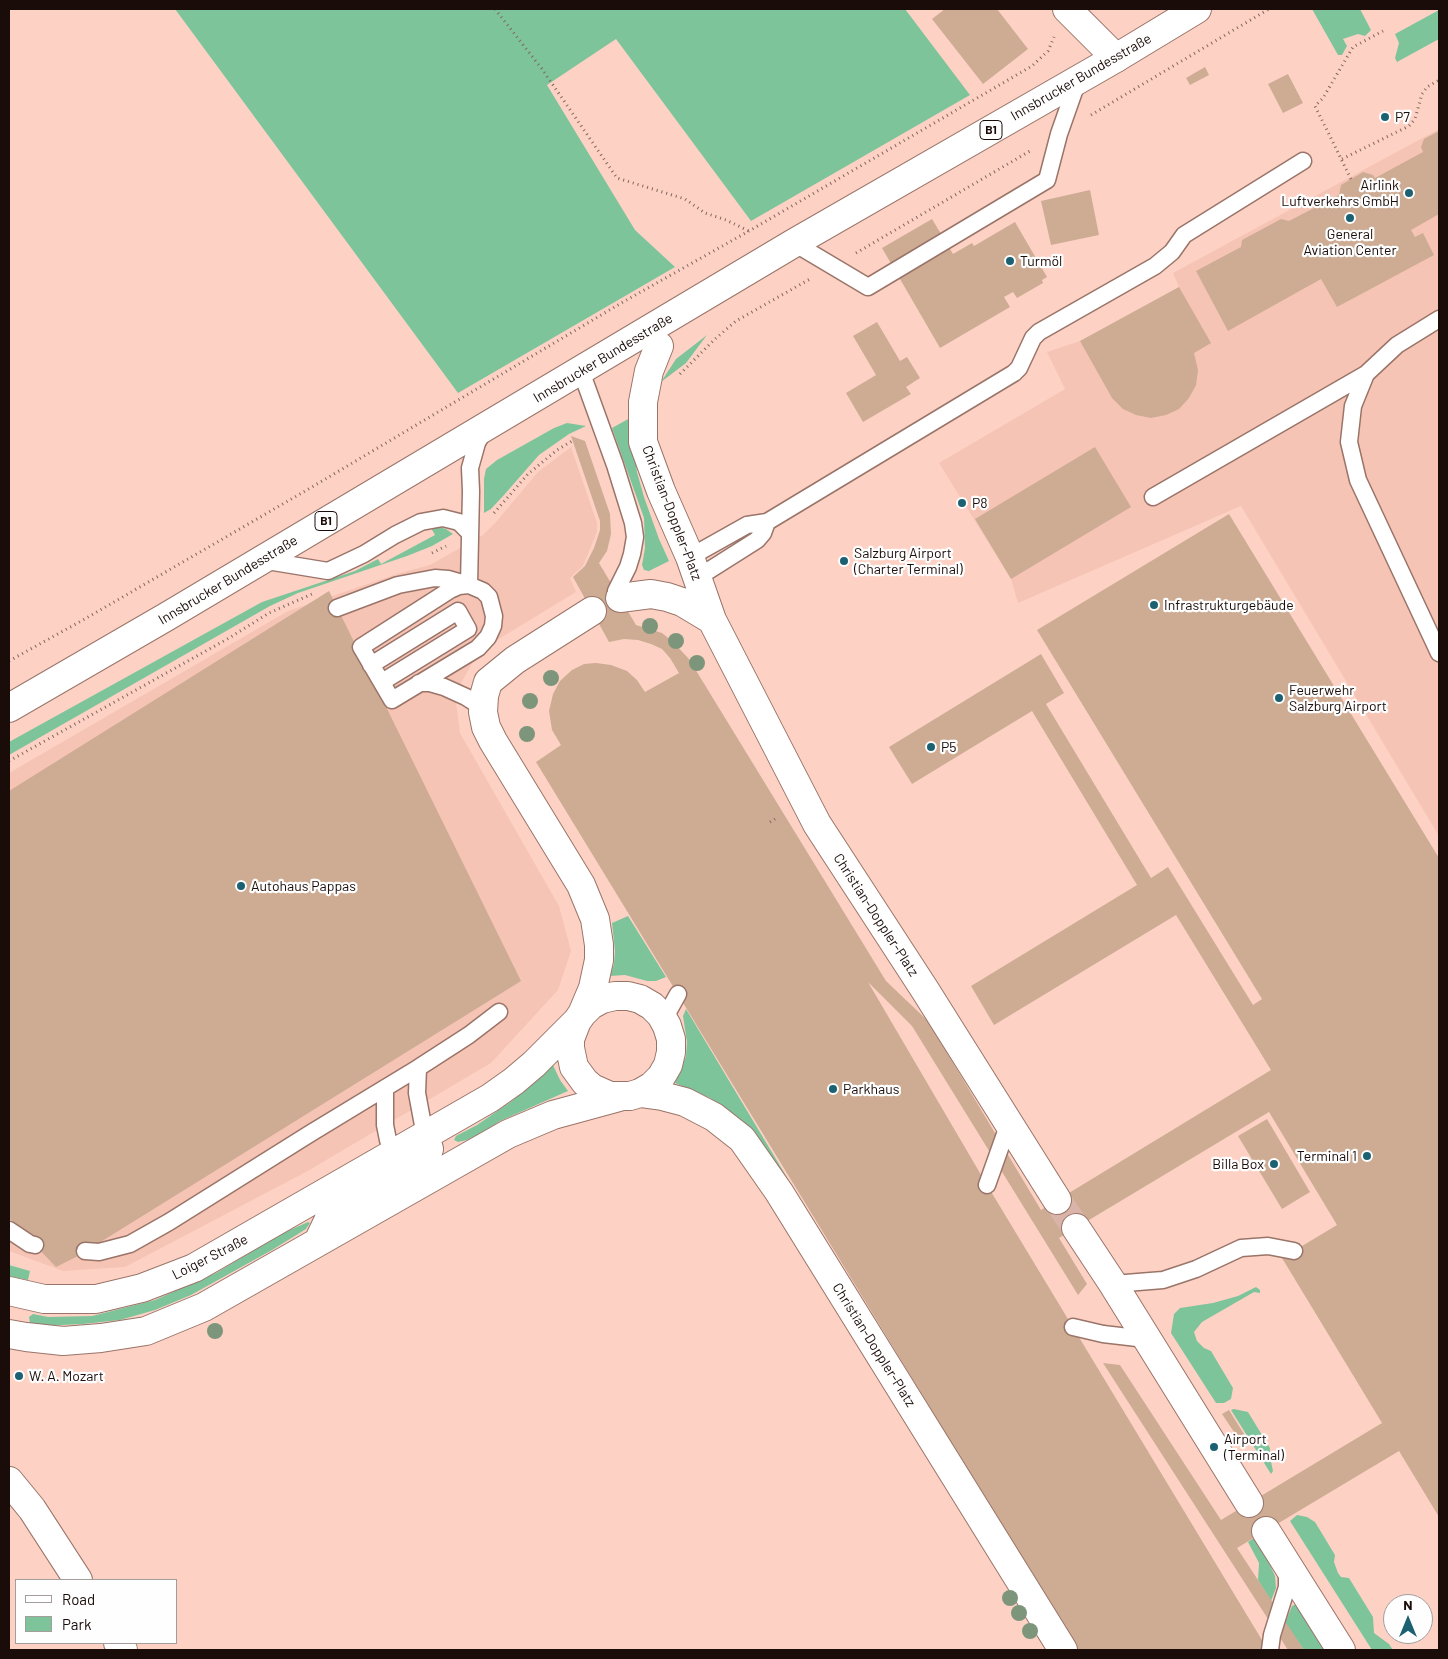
<!DOCTYPE html>
<meta charset="utf-8">
<style>
body{margin:0}
#map{position:relative;width:1448px;height:1659px;overflow:hidden;background:#fdd2c5;font-family:Barlow,sans-serif}
canvas{display:block}
.frame{position:absolute;inset:0;border:10px solid #1a0c08;pointer-events:none}
.legend{position:absolute;left:15px;top:1579px;width:162px;height:65px;box-sizing:border-box;background:#fefefe;border:1px solid #a39d9c;margin:0;padding:6px 9px;list-style:none;font-size:15px;color:#1a0c08}
.legend li{display:flex;align-items:center;gap:10px;height:25px}
.legend b{width:25px;border:1px solid #a39d9c}
.north{position:absolute;left:1383px;top:1594px;width:50px;height:50px;box-sizing:border-box;background:#fefefe;border:1px solid #a39d9c;border-radius:50%;rotate:0deg;font-size:14px;font-weight:700;line-height:20px;text-align:center;color:#1a0c08}
.north::after{content:'';display:block;margin:auto;width:18px;height:22px;background:#1b6172;clip-path:polygon(50% 0,100% 100%,50% 72%,0 100%)}
</style>
<div id="map">
<canvas width="1448" height="1659"></canvas>
<div class="frame"></div>
<ul class="legend">
<li><b style="height:6px;background:#fff"></b>Road</li>
<li><b style="height:14px;background:#7ec49b"></b>Park</li>
</ul>
<div class="north">N</div>
</div>
<script>
const ctx = document.querySelector('canvas').getContext('2d');
ctx.lineJoin = 'round';
function fill(path, color) {
  ctx.fillStyle = color;
  ctx.fill(path, 'evenodd');
}
function toPath(rows) {
  const path = new Path2D();
  for (const r of rows) {
    path.moveTo(r[0], r[1]);
    for (let i = 2; i < r.length; i += 2) path.lineTo(r[i], r[i + 1]);
  }
  return path;
}
function stroke(path, color, width, dash) {
  ctx.strokeStyle = color;
  ctx.lineWidth = width;
  ctx.lineCap = dash ? 'butt' : 'round';
  ctx.setLineDash(dash || []);
  ctx.stroke(path);
}
function label(font, color, halo, rows, align = 'center') {
  ctx.font = font + ' Barlow,sans-serif';
  ctx.lineWidth = 4.5;
  ctx.setLineDash([]);
  ctx.textBaseline = 'middle';
  ctx.strokeStyle = halo;
  ctx.fillStyle = color;
  for (const [text, x, y, turn = 0] of rows) {
    ctx.save();
    ctx.translate(x, y);
    ctx.rotate((+turn || 0) * Math.PI / 180);
    ctx.textAlign = isNaN(turn) ? turn : align;
    if (halo) ctx.strokeText(text, 0, 0);
    ctx.fillText(text, 0, 0);
    ctx.restore();
  }
}
fill(toPath([
 [1439,129,1439,836,1241,506,1018,603,1011,579,939,463,1065,389,1047,352,1080,341,1179,287,1173,273],
 [571,447,597,523,597,532,583,566,570,578,576,592,479,651,455,694,460,733,559,906,571,951,558,990,491,1063,306,1172,125,1267,63,1271,9,1251,9,773,288,611,400,573,430,565,483,535,496,522,538,472]
]), '#f6c4b5');
fill(toPath([
 [175,9,905,9,970,95,751,221,616,39,547,85,635,230,675,267,458,393],
 [1312,9,1360,9,1371,30,1365,36,1358,34,1343,39,1347,46,1342,55,1338,55],
 [1439,10,1439,39,1397,62,1395,58,1399,43,1395,34],
 [707,335,686,363,661,382,676,359],
 [630,418,631,434,637,472,644,497,659,539,669,561,649,571,644,570,642,565,645,548,644,518,612,428],
 [567,423,586,426,569,434,539,455,504,495,491,509,484,513,484,479,486,469,497,460,554,428],
 [439,527,446,529,453,534,432,546,407,556,298,593,270,606,9,755,9,742,262,602,355,571,378,559,381,564,435,535,431,528],
 [628,916,666,977,656,981,647,981,625,975,610,976,614,964,615,951,612,923],
 [686,1009,818,1229,764,1146,751,1130,736,1116,710,1098,675,1083,686,1056,687,1042,683,1016],
 [553,1065,560,1080,568,1091,500,1121,483,1132,467,1140,458,1142,454,1140,456,1136,477,1125,512,1101],
 [308,1222,310,1223,306,1229,272,1250,191,1295,155,1310,120,1320,83,1324,40,1326,30,1323,29,1317,33,1314,48,1317,92,1316,155,1300,216,1273,281,1234],
 [9,1265,30,1271,28,1280,9,1276],
 [1256,1287,1260,1290,1260,1293,1254,1292,1202,1322,1194,1332,1197,1341,1204,1348,1211,1351,1233,1388,1231,1399,1224,1403,1216,1403,1171,1333,1174,1314,1180,1308,1213,1303,1238,1296],
 [1234,1409,1248,1412,1270,1448,1270,1457,1273,1471,1271,1474,1231,1410],
 [1297,1515,1307,1517,1315,1522,1335,1555,1334,1562,1338,1573,1341,1577,1349,1578,1373,1617,1374,1633,1389,1644,1393,1650,1372,1650,1290,1521],
 [1254,1538,1270,1565,1275,1576,1276,1588,1271,1601,1258,1580,1259,1563,1248,1542],
 [1296,1604,1325,1650,1304,1650,1285,1623,1292,1606]
]), '#7ec49b');
fill(toPath([
 [945,9,997,9,1028,49,983,84,932,19],
 [1205,67,1209,75,1190,85,1186,78],
 [1288,74,1303,103,1283,113,1268,84],
 [1439,131,1439,214,1411,230,1415,237,1423,233,1434,255,1337,307,1321,279,1228,331,1196,271,1241,247,1242,240,1281,219,1289,221,1339,195,1341,185,1363,172,1373,175,1375,178,1423,152,1421,147,1424,139],
 [1090,190,1099,235,1051,245,1041,201],
 [932,219,953,254,972,243,974,246,1015,222,1047,277,1042,280,1043,283,1017,298,1013,292,1004,297,1010,307,940,348,882,248],
 [1179,287,1211,343,1194,353,1198,370,1196,385,1189,398,1179,409,1166,415,1151,418,1136,415,1123,409,1112,398,1080,341],
 [877,322,900,361,907,357,920,378,906,387,911,394,863,422,846,393,876,375,853,336],
 [571,436,585,441,610,514,611,534,607,551,599,563,620,598,636,625,662,633,672,641,689,659,886,981,928,1021,1041,1210,1271,1070,1176,915,994,1025,971,986,1137,885,1032,711,912,784,889,747,1041,654,1064,693,1046,704,1151,878,1168,867,1253,1005,1262,999,1037,630,1229,514,1439,858,1439,1517,1399,1451,1237,1548,1304,1650,1288,1650,1103,1363,1120,1365,1221,1520,1382,1423,1282,1258,1337,1225,1269,1112,1059,1238,1087,1284,1078,1295,912,1026,868,982,987,1185,1268,1650,1078,1650,536,762,561,745,552,730,549,711,553,694,560,681,572,670,584,664,596,663,611,665,627,671,637,680,645,692,679,673,670,658,662,649,651,644,638,640,624,639,609,642,573,577,585,566,594,548,600,530,600,521],
 [1095,447,1131,507,1011,579,975,519],
 [329,591,521,981,78,1256,56,1267,9,1218,9,791],
 [1267,1119,1310,1192,1282,1209,1238,1136],
 [1229,1410,1244,1434,1238,1438,1222,1414]
]), '#cdac93');
stroke(toPath([
 [1057,1200,1076,1228]
]), '#dbb4a9', 28, [28, 14]);
const lane = toPath([
 [794,243,868,287,1047,180,1059,134,1078,80],
 [1439,319,1397,345,1366,374,1353,406,1349,442,1358,480,1439,653],
 [581,371,615,465,633,523,635,537,632,554,628,567,616,591],
 [1153,497,1366,374],
 [767,522,1014,373,1019,368,1033,338,1039,332,1155,266,1172,252,1184,235,1303,161],
 [690,557,747,525,767,522,763,533,757,540,697,578],
 [261,560,328,571,364,554,395,535,421,522,443,518,459,522,469,532],
 [469,585,471,491,470,468,477,443,484,430],
 [337,608,398,585,435,578,448,579,469,585,483,591,489,597,494,616,493,626,488,637,478,648,392,700,361,647,450,590,459,586,469,585],
 [371,665,458,611,468,629,382,682],
 [419,683,430,683,444,687,466,697,483,708],
 [667,1026,668,1012,678,994],
 [418,1068,417,1093,425,1136],
 [385,1088,385,1125,388,1140,394,1154],
 [987,1185,1009,1123],
 [9,1230,30,1244,35,1245],
 [85,1251,99,1252,130,1244,169,1222,311,1133,418,1068,469,1035,499,1012],
 [1113,1284,1163,1280,1196,1269,1241,1248,1268,1246,1294,1251],
 [1073,1327,1103,1334,1146,1339],
 [1270,1650,1272,1635,1287,1587,1287,1567]
]);
const street = toPath([
 [1067,9,1116,58],
 [659,346,649,371,643,402,643,442,661,491,690,557,712,620,817,824,925,990,1057,1200],
 [620,598,651,594,667,597,682,602,712,620],
 [582,1014,591,1005,602,999,615,996,628,996,640,999,652,1006,661,1015,667,1026,671,1039,671,1052,668,1065,661,1077,652,1086,640,1093,630,1096,610,1096,592,1088,585,1082,574,1067,570,1048,570,1039,577,1021,582,1014,593,988,599,960,599,945,595,919,581,885,493,741,486,727,483,712,484,696,488,682,515,660,592,611],
 [640,1093,662,1096,685,1102,714,1117,742,1139,779,1192,1063,1650],
 [1076,1228,1113,1284,1249,1503],
 [319,1240,329,1219,339,1209,425,1158,429,1149,425,1136],
 [9,1291,44,1299,96,1299,142,1288,194,1268,490,1098,514,1081,534,1064,577,1021],
 [9,1334,26,1337,63,1341,101,1338,146,1331,204,1307,508,1134,553,1115,619,1097],
 [9,1481,32,1509,78,1580],
 [1266,1531,1341,1650],
 [118,1643,123,1650]
]);
const primary = toPath([
 [9,708,166,617,794,243,1116,58,1197,9]
]);
stroke(lane, '#9a7468', 19);
stroke(street, '#9a7468', 30);
stroke(primary, '#9a7468', 30);
stroke(toPath([
 [495,9,542,69,617,178,685,199,705,213,726,220,749,231],
 [1091,115,1269,9],
 [1342,159,1409,126,1415,119,1422,94,1427,87,1439,80],
 [1351,179,1315,106,1323,98,1353,47,1383,31],
 [856,253,1030,151],
 [680,374,715,339,736,321,810,279],
 [494,513,528,474,557,450,572,441],
 [432,553,446,546],
 [9,661,83,620,312,487,623,302,749,231,1032,66,1048,51,1054,37],
 [9,761,229,638,269,613,312,594],
 [770,822,775,819]
]), '#81665e', 3, [1, 4]);
stroke(lane, '#fff', 16);
stroke(street, '#fff', 28);
stroke(primary, '#fff', 28);
ctx.fillStyle = '#7d967b';
for (const [x, y] of [
 [650,626],
 [676,641],
 [697,663],
 [551,678],
 [530,701],
 [527,734],
 [215,1331],
 [1010,1598],
 [1019,1613],
 [1030,1631]
]) {
  ctx.beginPath();
  ctx.arc(x, y, 8, 0, 2 * Math.PI);
  ctx.fill();
}
for (const [x, y, r, color] of [
 [1385,117,5,"#1b6172"],
 [1409,193,5,"#1b6172"],
 [1350,218,5,"#1b6172"],
 [1010,261,5,"#1b6172"],
 [962,503,5,"#1b6172"],
 [844,561,5,"#1b6172"],
 [1154,605,5,"#1b6172"],
 [1279,698,5,"#1b6172"],
 [931,747,5,"#1b6172"],
 [241,886,5,"#1b6172"],
 [833,1089,5,"#1b6172"],
 [1367,1156,5,"#1b6172"],
 [1274,1164,5,"#1b6172"],
 [19,1376,5,"#1b6172"],
 [1214,1447,5,"#1b6172"]
]) {
  const dot = new Path2D();
  dot.arc(x, y, r, 0, 2 * Math.PI);
  ctx.fillStyle = color;
  ctx.fill(dot);
  stroke(dot, '#fefefe', 2);
}
for (const [x, y, w] of [
 [991,130,22],
 [326,521,22]
]) {
  const box = new Path2D();
  box.roundRect(x - w / 2, y - 9.5, w, 19, 4);
  ctx.fillStyle = '#fefefe';
  ctx.fill(box);
  stroke(box, '#1a0c08', 1);
}
label('bold 12px', '#1a0c08', null, [
 ["B1",991,130],
 ["B1",326,521]
]);
label('14px', '#1a0c08', '#fefefe', [
 ["Innsbrucker Bundesstraße",1081,77,-30],
 ["Innsbrucker Bundesstraße",603,358,-31],
 ["Christian-Doppler-Platz",672,513,69],
 ["Innsbrucker Bundesstraße",228,580,-31],
 ["Christian-Doppler-Platz",876,915,57],
 ["Loiger Straße",210,1257,-27],
 ["Christian-Doppler-Platz",874,1345,58]
]);
label('14px', '#1a0c08', '#fefefe', [
 ["P7",1395,117],
 ["Airlink",1399,185,"right"],
 ["Luftverkehrs GmbH",1399,201,"right"],
 ["General",1350,234,"center"],
 ["Aviation Center",1350,250,"center"],
 ["Turmöl",1020,261],
 ["P8",972,503],
 ["Salzburg Airport",854,553],
 ["(Charter Terminal)",854,569],
 ["Infrastrukturgebäude",1164,605],
 ["Feuerwehr",1289,690],
 ["Salzburg Airport",1289,706],
 ["P5",941,747],
 ["Autohaus Pappas",251,886],
 ["Parkhaus",843,1089],
 ["Terminal 1",1357,1156,"right"],
 ["Billa Box",1264,1164,"right"],
 ["W. A. Mozart",29,1376],
 ["Airport",1224,1439],
 ["(Terminal)",1224,1455]
], 'left');
</script>
